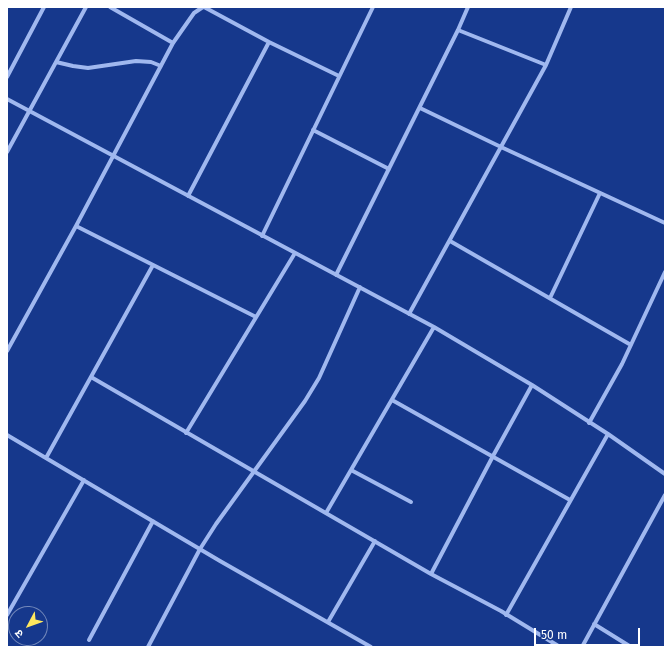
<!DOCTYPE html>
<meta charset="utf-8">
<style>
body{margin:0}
#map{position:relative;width:672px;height:654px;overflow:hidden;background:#16388c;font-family:"Fira Sans","Noto Sans Devanagari",sans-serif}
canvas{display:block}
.frame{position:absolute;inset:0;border:8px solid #fff;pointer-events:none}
.north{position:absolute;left:8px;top:606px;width:40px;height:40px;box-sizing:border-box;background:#16388c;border:1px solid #7388ba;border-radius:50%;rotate:229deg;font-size:11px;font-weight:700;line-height:16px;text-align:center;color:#fff}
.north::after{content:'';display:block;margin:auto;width:14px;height:18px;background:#ffe85e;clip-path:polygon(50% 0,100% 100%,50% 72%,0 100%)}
.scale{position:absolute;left:534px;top:628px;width:106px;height:18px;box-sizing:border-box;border:2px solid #fff;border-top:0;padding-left:5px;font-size:12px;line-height:14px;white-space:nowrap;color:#fff;-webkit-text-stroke:3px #16388c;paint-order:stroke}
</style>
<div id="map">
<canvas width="672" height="654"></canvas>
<div class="frame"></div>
<div class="north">उ</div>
<div class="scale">50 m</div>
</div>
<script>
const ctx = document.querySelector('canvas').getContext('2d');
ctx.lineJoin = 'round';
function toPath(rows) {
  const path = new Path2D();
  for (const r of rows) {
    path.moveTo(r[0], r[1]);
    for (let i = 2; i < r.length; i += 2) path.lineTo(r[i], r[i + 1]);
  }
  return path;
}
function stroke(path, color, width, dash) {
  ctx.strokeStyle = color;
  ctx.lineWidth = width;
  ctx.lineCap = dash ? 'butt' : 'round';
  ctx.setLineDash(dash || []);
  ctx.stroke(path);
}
stroke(toPath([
 [110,7,173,43],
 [204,7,269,42,339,76],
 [458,30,546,65],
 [56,62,73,66,88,68,136,61,151,62,161,66],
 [7,77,44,7],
 [7,99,434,327,532,385,608,434,665,474],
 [420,108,501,147,665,223],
 [313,130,389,169],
 [7,152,86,7],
 [188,196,269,42],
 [76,226,256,317],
 [262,236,373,7],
 [450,241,631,345],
 [336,275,458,30,468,7],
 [550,298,600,193],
 [409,314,546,65,571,7],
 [7,351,76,226,173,43,194,13,203,7],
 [91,377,431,574,501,611,560,647],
 [392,400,570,500],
 [589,423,622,364,665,272],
 [186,433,295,253],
 [7,435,220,561,371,647],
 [46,458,153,265],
 [351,470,411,502],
 [326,513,434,327],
 [431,574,493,456,532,385],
 [7,615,84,480],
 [506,615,608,434],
 [328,622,375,541],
 [594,624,631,647],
 [89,640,153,521],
 [148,647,200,549,216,524,305,401,319,378,360,287],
 [582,647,665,495]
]), '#a0b8ef', 4);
</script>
